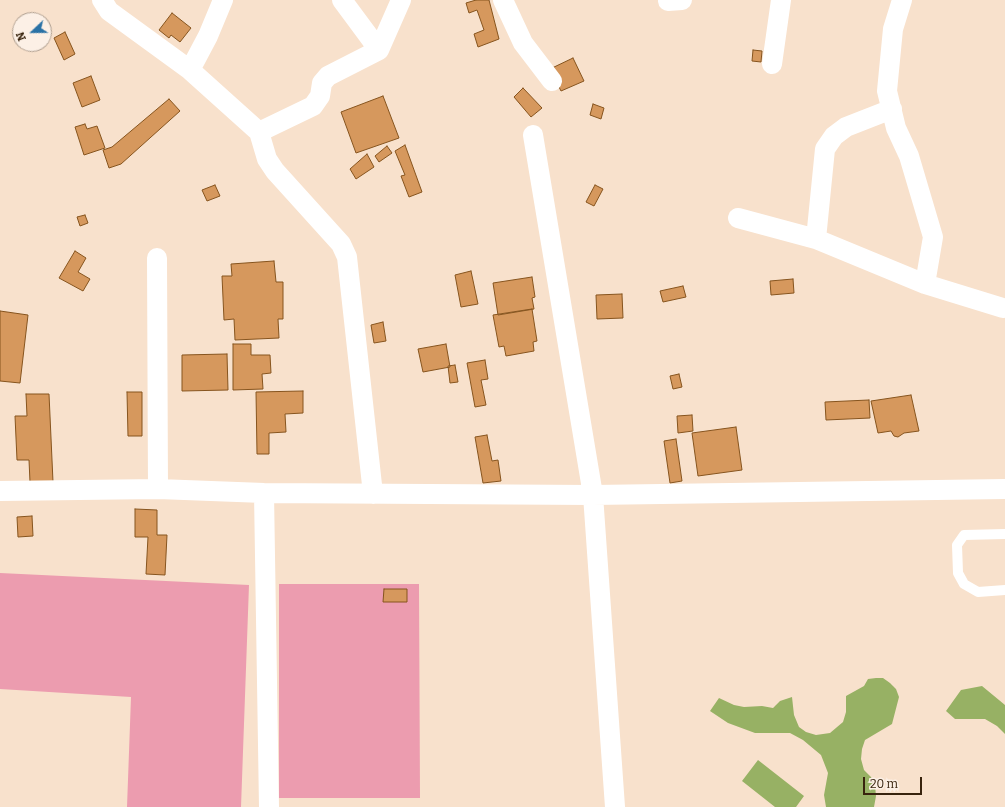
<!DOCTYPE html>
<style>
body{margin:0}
#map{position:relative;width:1005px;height:807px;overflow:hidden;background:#f8e1cc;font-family:Bitter,serif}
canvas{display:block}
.north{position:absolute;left:12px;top:12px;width:40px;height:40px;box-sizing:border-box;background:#fcf0e6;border:1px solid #ae9e8f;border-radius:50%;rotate:248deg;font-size:11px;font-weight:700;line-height:16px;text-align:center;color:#38230d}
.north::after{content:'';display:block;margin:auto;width:14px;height:18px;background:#2a72a6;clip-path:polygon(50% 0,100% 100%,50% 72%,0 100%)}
.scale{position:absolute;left:863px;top:777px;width:59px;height:18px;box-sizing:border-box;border:2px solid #38230d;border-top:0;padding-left:5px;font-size:12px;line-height:14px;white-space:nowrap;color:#38230d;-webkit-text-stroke:3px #fcf0e6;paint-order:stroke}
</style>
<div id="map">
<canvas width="1005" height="807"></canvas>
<div class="north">N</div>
<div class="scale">20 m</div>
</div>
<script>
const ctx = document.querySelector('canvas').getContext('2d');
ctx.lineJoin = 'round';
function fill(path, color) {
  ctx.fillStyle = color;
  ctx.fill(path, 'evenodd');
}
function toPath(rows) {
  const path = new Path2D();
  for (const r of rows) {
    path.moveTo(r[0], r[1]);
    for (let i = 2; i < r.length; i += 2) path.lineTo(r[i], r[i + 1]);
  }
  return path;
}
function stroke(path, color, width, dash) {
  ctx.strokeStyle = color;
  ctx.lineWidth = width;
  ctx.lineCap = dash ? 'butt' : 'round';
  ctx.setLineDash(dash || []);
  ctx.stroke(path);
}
fill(toPath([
 [0,573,249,585,241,807,127,807,131,697,0,689],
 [279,584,419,584,420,798,279,798]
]), '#ec9caf');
fill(toPath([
 [876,678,883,678,890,683,896,689,899,697,892,724,865,740,862,749,861,759,864,770,871,777,875,785,876,796,874,807,826,807,824,795,828,773,821,755,803,740,790,733,755,733,728,723,710,711,719,698,734,705,744,707,762,706,773,708,780,701,792,697,794,715,799,727,806,732,816,735,830,733,843,722,846,712,846,696,864,686,868,679],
 [982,686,1005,705,1005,734,997,726,985,719,955,719,946,711,961,690],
 [758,760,804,796,796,807,775,807,742,781]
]), '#97b164');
const building = toPath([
 [476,0,489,0,499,39,478,47,474,34,484,30,477,10,469,13,466,3,476,0],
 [172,13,191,28,180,42,171,35,169,38,159,30,172,13],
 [65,32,75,54,64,60,54,38,65,32],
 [753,50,762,51,761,62,752,61,753,50],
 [573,58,584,81,561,91,550,69,573,58],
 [91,76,100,100,82,107,73,83,91,76],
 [523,88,542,108,531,117,514,97,523,88],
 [383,96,399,138,356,153,341,112,383,96],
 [169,99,180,111,121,164,109,168,103,150,112,147,169,99],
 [593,104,604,108,601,119,590,115,593,104],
 [85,124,87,129,97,126,105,148,84,155,75,127,85,124],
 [405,145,422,192,409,197,401,176,405,175,395,151,405,145],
 [387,146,392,153,379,162,375,156,387,146],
 [367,154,374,167,356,179,350,169,367,154],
 [215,185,220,196,207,201,202,190,215,185],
 [595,185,603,189,594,206,586,202,595,185],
 [85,215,88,223,80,226,77,217,85,215],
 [75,251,86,258,78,272,90,279,83,291,59,278,75,251],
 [274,261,276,282,283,282,283,319,278,319,279,338,235,340,234,319,224,320,222,276,232,276,231,264,274,261],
 [471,271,478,304,461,307,455,275,471,271],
 [532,277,535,297,532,298,534,309,498,315,493,283,532,277],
 [793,279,794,293,771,295,770,281,793,279],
 [683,286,686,297,663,302,660,291,683,286],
 [622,294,623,318,597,319,596,295,622,294],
 [532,309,537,341,533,342,534,351,506,356,504,346,499,347,493,315,532,309],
 [0,311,28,315,20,383,0,381,0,311],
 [383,322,386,341,374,343,371,325,383,322],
 [233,344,251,344,251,355,270,355,271,373,262,374,263,389,233,390,233,344],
 [446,344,450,367,423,372,418,349,446,344],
 [227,354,228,390,182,391,182,355,227,354],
 [485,360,488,379,481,380,486,405,475,407,467,363,485,360],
 [455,365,458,382,450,383,448,366,455,365],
 [679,374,682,387,673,389,670,376,679,374],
 [303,391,303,413,285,414,286,432,269,433,269,454,257,454,256,392,303,391],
 [127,392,142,392,142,436,128,436,127,392],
 [26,394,49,394,53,482,30,482,29,460,17,460,15,416,27,416,26,394],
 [911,395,919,431,904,433,898,437,894,436,891,431,878,433,871,401,911,395],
 [869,400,870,418,826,420,825,402,869,400],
 [692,415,693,431,678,433,677,416,692,415],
 [736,427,742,470,698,476,692,433,736,427],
 [487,435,492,461,498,460,501,481,483,483,475,437,487,435],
 [676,439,682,481,670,483,664,441,676,439],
 [135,509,157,510,157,535,167,535,165,575,146,574,148,537,135,537,135,509],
 [32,516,33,536,18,537,17,517,32,516],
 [384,589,407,589,407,602,383,602,384,589]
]);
fill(building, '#d6985d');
stroke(building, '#86541e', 1);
stroke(toPath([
 [1005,534,964,535,957,545,958,573,964,584,978,592,1005,590]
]), '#fff', 10);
stroke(toPath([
 [102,0,109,11,190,70,259,132,267,159,275,171,341,244,347,257,373,494],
 [342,0,379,50],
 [503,0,523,43,552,81],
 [902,0,893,29,887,91,896,128,909,156,933,237,925,284],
 [668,1,682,0],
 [772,64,781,0],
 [190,70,208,36,223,0],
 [259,132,313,106,320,96,322,83,328,76,379,50,401,0],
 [533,135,593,495,615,807],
 [738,218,816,239,925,284,1003,308],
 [816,239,825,149,834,136,846,127,892,109],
 [157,258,158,489],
 [0,491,158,489,264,493,593,495,1005,489],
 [264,493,269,807]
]), '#fff', 20);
</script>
